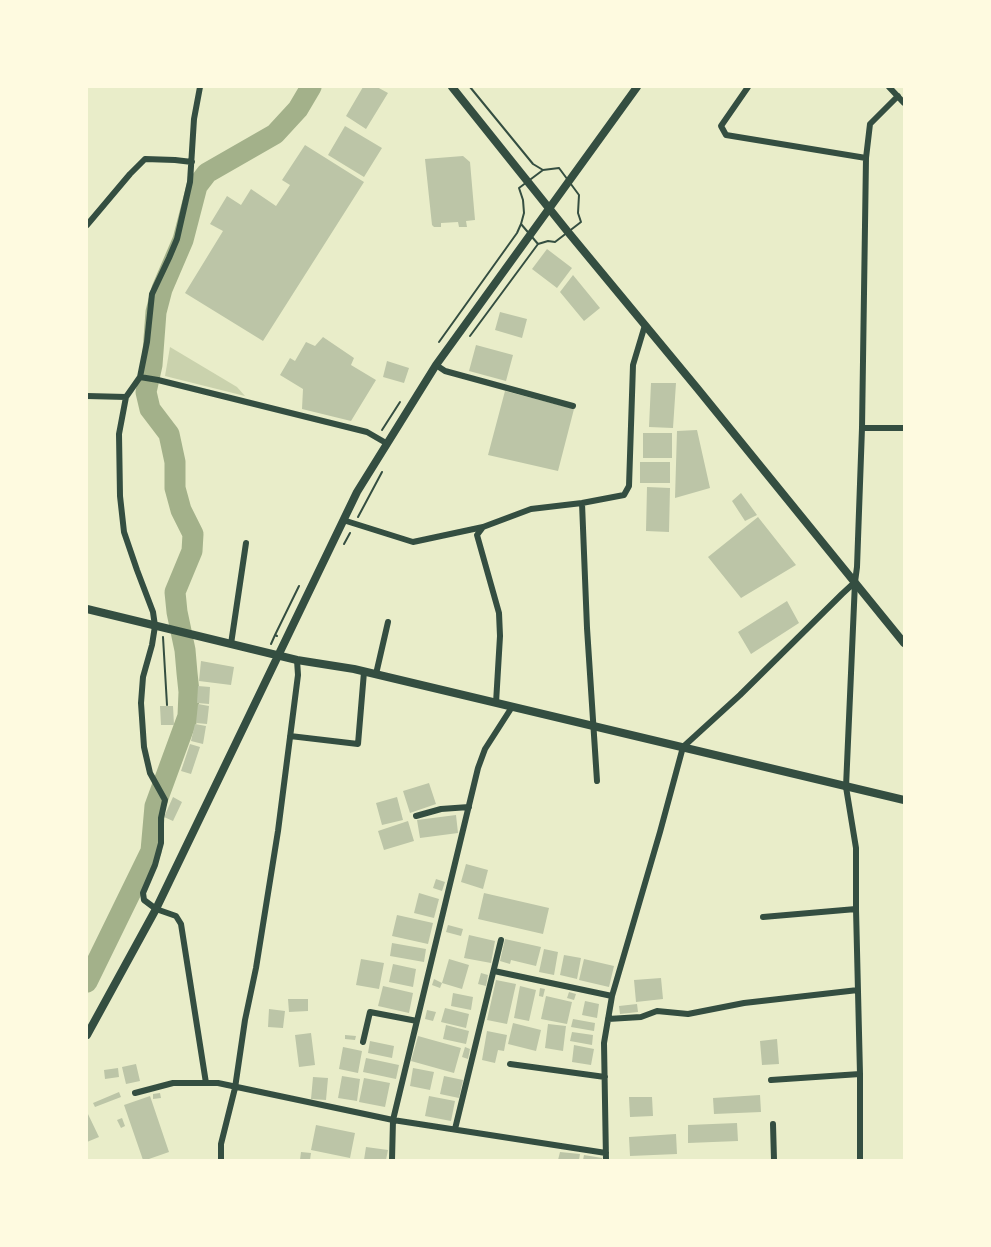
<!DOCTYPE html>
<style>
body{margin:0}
#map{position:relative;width:991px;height:1247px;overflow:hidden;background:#e9edc9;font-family:Lato,sans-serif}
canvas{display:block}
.frame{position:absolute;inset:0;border:88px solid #fefae0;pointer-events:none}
</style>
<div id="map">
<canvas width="991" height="1247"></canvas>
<div class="frame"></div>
</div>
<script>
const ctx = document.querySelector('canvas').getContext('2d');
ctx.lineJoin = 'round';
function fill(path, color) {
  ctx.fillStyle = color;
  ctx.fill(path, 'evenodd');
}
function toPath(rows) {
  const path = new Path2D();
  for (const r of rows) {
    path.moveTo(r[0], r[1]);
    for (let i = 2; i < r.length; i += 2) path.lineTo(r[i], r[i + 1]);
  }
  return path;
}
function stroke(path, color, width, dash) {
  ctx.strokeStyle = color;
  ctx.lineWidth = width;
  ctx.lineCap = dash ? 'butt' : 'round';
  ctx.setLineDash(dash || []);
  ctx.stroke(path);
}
fill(toPath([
 [170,347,237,387,245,396,165,376]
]), '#cad2ad');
stroke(toPath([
 [87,982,151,851,155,806,188,716,189,692,187,673,185,650,177,612,175,592,192,551,193,534,181,510,175,488,175,462,169,434,150,409,146,392,152,365,156,312,162,289,183,240,197,186,207,173,275,134,298,109,311,87]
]), '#a3b18a', 21);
fill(toPath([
 [363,87,377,87,388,93,366,129,346,116],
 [345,126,382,148,364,177,328,155],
 [305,145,364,182,263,341,185,293,223,231,210,224,227,196,241,205,251,189,276,206,290,185,282,180],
 [463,156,470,162,475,220,466,221,467,227,459,227,458,222,441,223,441,227,434,227,432,225,425,159],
 [547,249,572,268,557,288,532,269],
 [573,275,600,308,584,321,560,292],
 [500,312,527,319,522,338,495,330],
 [323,337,354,358,351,365,376,380,351,421,302,409,303,389,280,375,290,358,295,361,306,342,315,346],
 [476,345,513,355,506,381,469,371],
 [387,361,409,368,404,383,383,377],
 [651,383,676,383,673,428,649,427],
 [505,391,574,409,558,471,488,455],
 [697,430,710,488,675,498,677,431],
 [643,433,672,433,672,458,643,458],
 [640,462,670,462,670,483,640,483],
 [647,487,670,488,669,532,646,531],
 [741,493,757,515,745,521,732,501],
 [758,517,796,565,741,598,708,557],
 [787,601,799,623,751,654,738,632],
 [201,661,234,667,231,685,199,681],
 [198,686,210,687,209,704,197,703],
 [198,704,209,706,207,724,196,723],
 [160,706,173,706,174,725,161,725],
 [195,724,206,726,203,744,191,741],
 [190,744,200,747,191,774,181,771],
 [429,783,436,804,410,813,403,791],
 [173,797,182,802,173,821,164,817],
 [397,797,403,820,382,825,376,803],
 [456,815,458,833,420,838,417,820],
 [408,821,414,841,384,850,378,831],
 [466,864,488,870,483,889,461,882],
 [436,879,445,882,442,891,433,888],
 [419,893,439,899,434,918,414,913],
 [484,893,549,908,543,934,478,919],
 [397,915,433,923,428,944,392,936],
 [448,925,463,929,461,936,446,932],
 [469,935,495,941,491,963,464,958],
 [505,939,541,947,536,966,511,960,510,964,500,961],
 [392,943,426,949,424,962,390,956],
 [544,949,558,952,554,975,539,972],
 [564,955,581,958,577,979,560,975],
 [361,959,384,963,379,989,356,985],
 [449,959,469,965,462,989,442,983],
 [584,959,614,966,609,987,579,980],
 [393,964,416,969,413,987,389,982],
 [481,973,488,975,486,986,478,984],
 [661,978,663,999,636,1002,634,980],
 [434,979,442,983,440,988,432,985],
 [496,980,516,984,507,1024,487,1020],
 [383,986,413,993,409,1013,378,1006],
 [520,986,536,990,529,1021,514,1018],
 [540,988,545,989,543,997,539,996],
 [569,992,576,994,574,1000,567,998],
 [453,993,473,997,471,1010,451,1006],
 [546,996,572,1002,567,1024,541,1019],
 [288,999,308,999,308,1011,289,1012],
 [585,1001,599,1004,597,1018,582,1015],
 [637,1004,638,1012,620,1014,619,1006],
 [445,1008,469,1014,466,1028,441,1022],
 [269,1009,285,1011,283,1028,268,1027],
 [427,1010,436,1012,433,1021,425,1019],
 [573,1019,595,1023,594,1031,571,1027],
 [513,1023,541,1030,536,1051,508,1044],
 [548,1024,566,1026,563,1051,545,1048],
 [446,1025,469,1031,466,1044,443,1039],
 [487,1031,507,1035,504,1051,498,1050,495,1063,482,1060],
 [572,1032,593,1035,592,1045,570,1041],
 [311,1033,315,1065,299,1067,295,1035],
 [345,1035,356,1036,355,1040,345,1039],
 [418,1036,461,1048,454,1073,411,1061],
 [777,1039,779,1064,762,1065,760,1041],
 [370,1041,394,1046,392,1058,368,1053],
 [574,1045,594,1049,591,1065,572,1062],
 [343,1047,362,1051,358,1073,339,1069],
 [465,1047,470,1049,468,1059,462,1057],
 [366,1058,399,1065,396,1079,363,1072],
 [136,1064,140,1081,126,1084,122,1067],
 [118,1068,119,1077,105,1079,104,1070],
 [413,1068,434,1072,430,1090,410,1086],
 [342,1076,360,1079,357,1101,338,1098],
 [444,1076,463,1080,459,1098,440,1094],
 [313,1077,328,1078,326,1100,311,1099],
 [364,1078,390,1083,385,1107,359,1102],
 [119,1092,121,1097,95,1107,93,1103],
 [160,1093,161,1098,153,1099,153,1094],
 [760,1095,761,1112,714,1114,713,1098],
 [150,1096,169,1152,146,1160,143,1160,124,1105],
 [429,1096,455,1101,451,1121,425,1116],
 [629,1097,652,1097,653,1116,630,1117],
 [87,1112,99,1137,87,1142],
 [122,1118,125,1126,121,1128,117,1120],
 [737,1123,738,1141,688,1143,688,1125],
 [316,1125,355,1133,350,1158,311,1150],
 [676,1134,677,1154,630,1156,629,1137],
 [366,1147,388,1150,386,1160,364,1160],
 [301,1152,311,1153,310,1160,300,1160],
 [560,1152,580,1154,579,1160,558,1160],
 [584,1155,602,1158,602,1160,583,1160]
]), '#bcc5a7');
stroke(toPath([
 [470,87,533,164,543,170],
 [559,168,579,195,578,213,581,222,555,242,548,241,538,244,521,224,524,213,523,200,519,188,543,170,559,168],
 [470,336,538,244],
 [439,342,517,233,521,224],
 [382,430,400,402],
 [358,517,382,472],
 [344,544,350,533],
 [275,635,299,586],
 [163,637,167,705],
 [271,644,275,635,277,636]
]), '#344e41', 2);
stroke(toPath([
 [200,87,194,119,190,182,177,239,169,258,152,294,147,342,140,377,126,397,119,434,120,496,124,532,137,570,153,612,155,626,152,645,143,677,141,703,144,747,150,773,165,800,161,818,161,843,155,865,143,893,144,900,156,909,176,916,181,924,206,1083,218,1083,393,1120,606,1153],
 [748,87,721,126,726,135,866,158],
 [889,87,904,103],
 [87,225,130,174,145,159,175,160,192,162],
 [436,365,445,371,573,406],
 [140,377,158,380,367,432,386,443],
 [87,396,126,397],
 [862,428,904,428],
 [582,503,587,628,597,781],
 [343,520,413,542,483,527],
 [231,644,246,543],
 [376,674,388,622],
 [496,703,500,636,499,613,477,535,483,527,531,509,582,503,624,495,629,486,633,365,645,325],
 [290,736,358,744,364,672],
 [416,816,441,809,469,807],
 [763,917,856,909],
 [494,971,612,996],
 [608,1019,641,1017,657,1011,688,1014,744,1003,858,990],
 [363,1042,370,1012,417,1021],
 [510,1064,605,1077],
 [771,1080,860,1074],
 [135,1093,173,1083,206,1083],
 [773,1124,774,1160],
 [455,1129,501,940],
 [221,1160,221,1144,235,1088,245,1020,256,968,278,831,298,675,297,660],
 [392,1160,393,1120,478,768,485,749,512,707],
 [606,1160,604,1043,612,996,660,832,683,747,740,695,842,594,855,582],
 [860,1160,860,1074,856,909,856,848,846,787,855,582,857,567,862,428,866,158,870,124,898,96]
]), '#344e41', 6);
stroke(toPath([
 [87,609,297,660,354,669,904,800],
 [87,1035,156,909,357,492,436,365,637,87]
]), '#344e41', 8);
stroke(toPath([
 [452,87,568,232,697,388,904,643]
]), '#344e41', 8);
</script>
